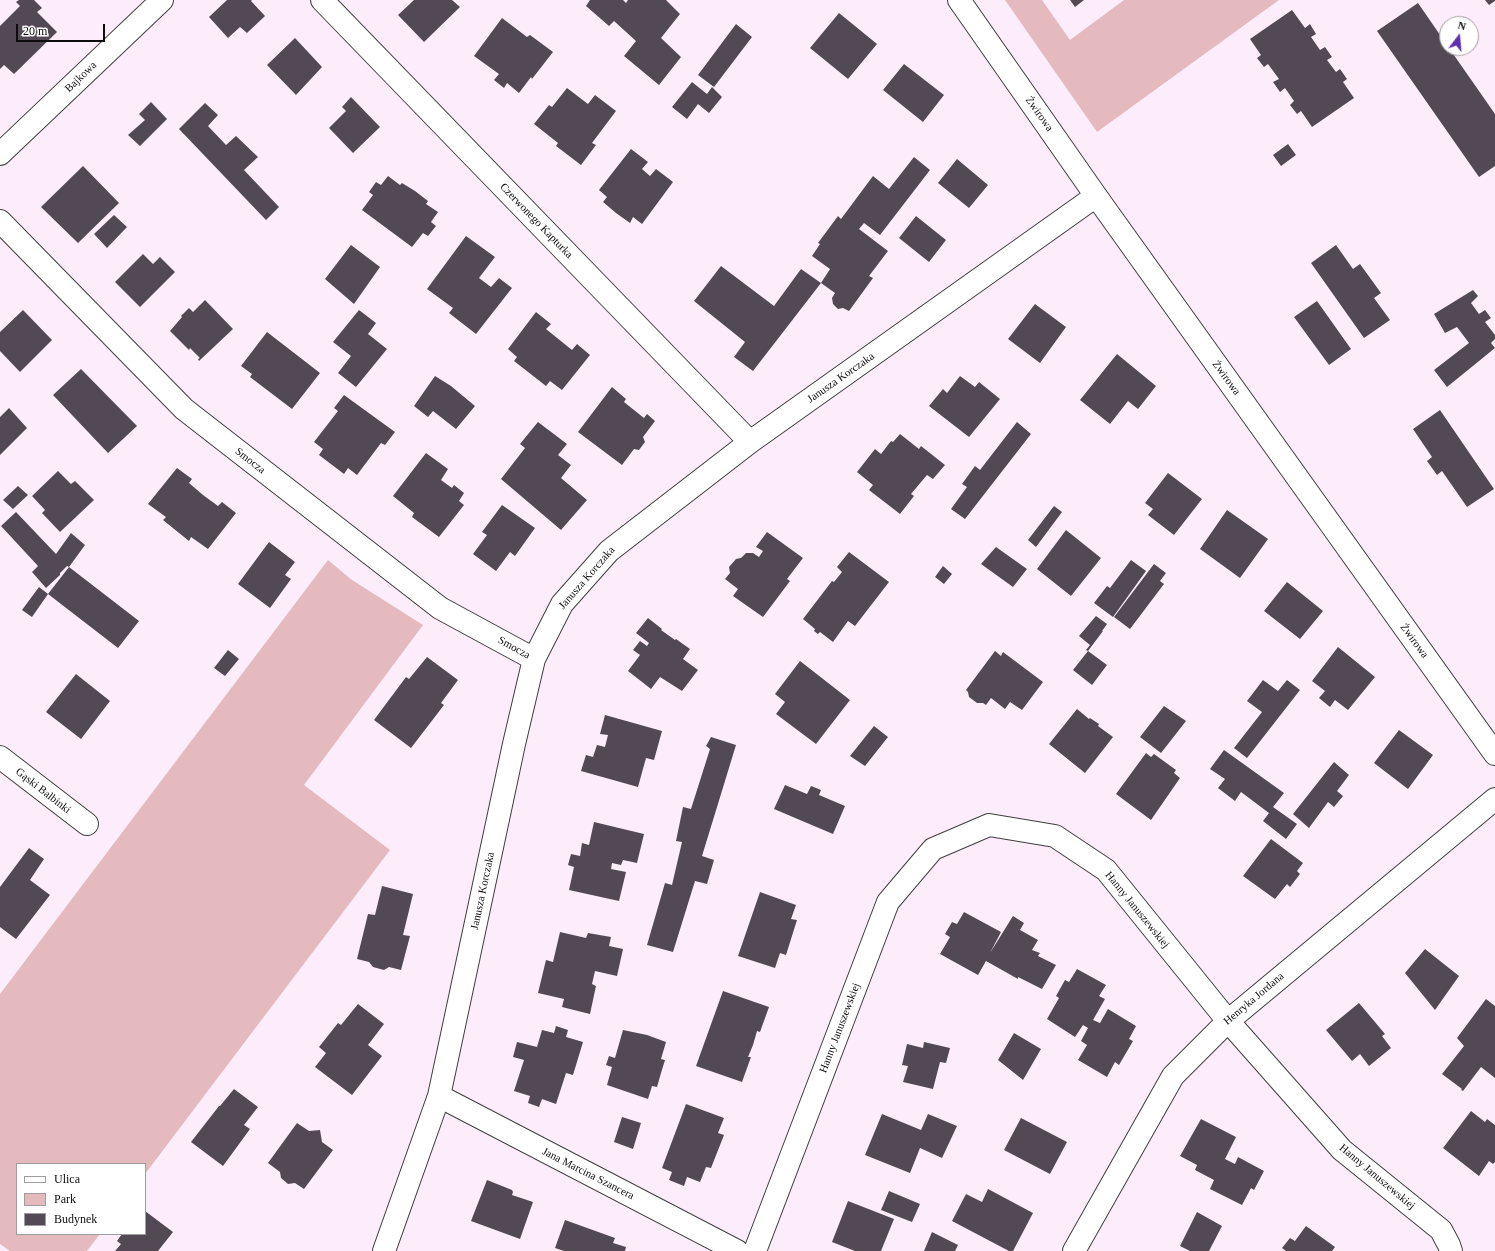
<!DOCTYPE html>
<meta charset="utf-8">
<style>
body{margin:0}
#map{position:relative;width:1495px;height:1251px;overflow:hidden;background:#fdedfa;font-family:Georgia,serif}
canvas{display:block}
.legend{position:absolute;left:16px;top:1163px;width:130px;height:72px;box-sizing:border-box;background:#fff;border:1px solid #9e9e9e;margin:0;padding:5px 7px;list-style:none;font-size:12px;color:#0c0c0c}
.legend li{display:flex;align-items:center;gap:8px;height:20px}
.legend b{width:20px;border:1px solid #9e9e9e}
.north{position:absolute;left:1439px;top:16px;width:40px;height:40px;box-sizing:border-box;background:#fff;border:1px solid #9e9e9e;border-radius:50%;rotate:16deg;font-size:11px;font-weight:700;line-height:16px;text-align:center;color:#0c0c0c}
.north::after{content:'';display:block;margin:auto;width:14px;height:18px;background:#5e31af;clip-path:polygon(50% 0,100% 100%,50% 72%,0 100%)}
.scale{position:absolute;left:16px;top:24px;width:89px;height:18px;box-sizing:border-box;border:2px solid #0c0c0c;border-top:0;padding-left:5px;font-size:12px;line-height:14px;white-space:nowrap;color:#0c0c0c;-webkit-text-stroke:3px #fff;paint-order:stroke}
</style>
<div id="map">
<canvas width="1495" height="1251"></canvas>
<ul class="legend">
<li><b style="height:5px;background:#fff"></b>Ulica</li>
<li><b style="height:11px;background:#e4babf"></b>Park</li>
<li><b style="height:11px;background:#524954"></b>Budynek</li>
</ul>
<div class="north">N</div>
<div class="scale">20 m</div>
</div>
<script>
const ctx = document.querySelector('canvas').getContext('2d');
ctx.lineJoin = 'round';
function fill(path, color) {
  ctx.fillStyle = color;
  ctx.fill(path, 'evenodd');
}
function toPath(rows) {
  const path = new Path2D();
  for (const r of rows) {
    path.moveTo(r[0], r[1]);
    for (let i = 2; i < r.length; i += 2) path.lineTo(r[i], r[i + 1]);
  }
  return path;
}
function stroke(path, color, width, dash) {
  ctx.strokeStyle = color;
  ctx.lineWidth = width;
  ctx.lineCap = dash ? 'butt' : 'round';
  ctx.setLineDash(dash || []);
  ctx.stroke(path);
}
function label(font, color, halo, rows, align = 'center') {
  ctx.font = font + ' Georgia,serif';
  ctx.lineWidth = 4;
  ctx.setLineDash([]);
  ctx.textBaseline = 'middle';
  ctx.strokeStyle = halo;
  ctx.fillStyle = color;
  for (const [text, x, y, turn = 0] of rows) {
    ctx.save();
    ctx.translate(x, y);
    ctx.rotate((+turn || 0) * Math.PI / 180);
    ctx.textAlign = isNaN(turn) ? turn : align;
    if (halo) ctx.strokeText(text, 0, 0);
    ctx.fillText(text, 0, 0);
    ctx.restore();
  }
}
fill(toPath([
 [1005,0,1042,0,1070,40,1124,0,1279,0,1097,132],
 [328,560,352,580,423,625,304,785,390,850,145,1174,145,1164,17,1164,17,1234,100,1234,87,1251,10,1251,0,1244,0,994]
]), '#e4babf');
fill(toPath([
 [19,0,34,0,42,8,37,12,57,32,14,74,4,65,0,69,0,26,20,6,16,2],
 [227,0,252,0,251,1,265,16,247,33,240,27,228,38,209,17],
 [414,0,452,0,460,7,424,42,398,15],
 [590,0,623,0,626,3,628,0,666,0,680,14,661,38,681,57,659,85,624,56,636,41,614,21,609,26,586,6],
 [1070,0,1084,0,1075,7],
 [1485,0,1495,0,1495,1,1489,5],
 [1418,3,1447,45,1447,48,1449,48,1495,114,1495,166,1479,177,1377,31],
 [1292,10,1305,28,1310,24,1316,34,1311,37,1320,50,1325,47,1332,57,1327,60,1336,72,1340,69,1347,79,1343,82,1354,98,1312,127,1301,111,1297,114,1290,105,1294,101,1285,88,1280,92,1273,82,1279,79,1268,64,1264,67,1257,58,1261,55,1250,39],
 [839,13,877,44,848,79,810,48],
 [502,18,527,37,530,35,553,52,532,79,531,77,519,93,507,83,504,88,494,80,499,74,474,56],
 [736,24,752,37,714,87,698,75],
 [295,38,322,67,296,95,267,65],
 [904,64,944,95,923,122,883,90],
 [692,82,707,94,712,87,722,97,709,113,698,104,687,119,672,107],
 [567,88,588,104,595,95,616,111,592,143,596,145,581,165,556,146,558,143,534,124,549,105,552,107],
 [351,97,380,127,353,153,329,128,346,111,342,107],
 [151,102,167,119,140,146,128,135,145,120,139,114],
 [205,103,218,115,208,126,226,145,236,136,258,157,244,170,279,207,266,220,179,129],
 [1288,144,1296,155,1281,166,1273,155],
 [631,149,648,162,642,169,650,176,656,169,673,182,642,224,633,217,630,223,616,213,603,202,607,197,599,190],
 [914,157,930,170,880,235,864,223,859,229,888,251,869,276,873,278,849,311,843,308,838,309,833,304,832,298,835,293,821,283,830,269,812,256,820,244,818,243,838,216,841,219,873,176,889,189],
 [957,159,988,185,969,208,938,183],
 [83,166,119,203,78,243,41,207],
 [388,176,400,185,402,183,415,191,428,201,426,204,438,212,431,222,436,226,428,236,423,233,412,247,362,210,373,195,369,192,376,182,381,185],
 [114,215,127,227,107,248,94,234],
 [916,216,946,240,929,262,899,238],
 [466,236,495,257,479,278,491,287,499,278,512,288,476,334,449,313,453,308,427,289],
 [351,245,380,267,354,304,325,279],
 [1336,245,1353,269,1360,264,1381,293,1374,298,1390,320,1364,338,1311,263],
 [143,254,153,264,160,257,175,272,140,307,115,282],
 [721,266,774,306,801,269,821,283,753,371,734,357,745,342,694,301],
 [1473,290,1478,296,1471,303,1479,314,1485,310,1491,318,1485,322,1495,335,1495,339,1491,343,1495,348,1447,387,1434,370,1469,343,1457,327,1445,333,1434,314],
 [205,300,233,329,199,361,198,359,200,358,190,348,189,350,170,331,182,317,181,316,189,308,193,312],
 [1317,301,1351,349,1329,365,1294,317],
 [1035,304,1066,327,1040,363,1008,339],
 [23,310,52,340,20,372,0,351,0,332],
 [359,310,376,323,368,334,387,349,356,387,338,373,351,356,333,342],
 [536,312,551,324,546,329,572,350,577,344,590,355,562,390,550,381,546,386,514,361,517,357,508,349],
 [267,332,320,373,292,409,250,377,252,374,241,366],
 [1117,354,1156,386,1138,409,1128,401,1110,424,1080,400],
 [81,369,137,426,108,453,53,395],
 [435,376,451,386,475,406,456,429,433,411,428,417,414,406],
 [960,376,975,387,979,382,1000,399,969,437,929,406,943,389,947,393],
 [612,387,626,399,624,402,644,418,647,414,655,421,643,437,645,442,639,450,634,449,622,465,578,432],
 [344,395,395,432,385,445,381,443,357,475,348,468,344,474,319,455,323,449,314,442,338,411,334,408],
 [9,408,27,428,0,455,0,417],
 [1440,410,1494,489,1467,507,1442,471,1437,475,1427,461,1432,457,1413,429],
 [538,422,567,444,558,455,571,465,561,478,587,500,561,530,501,479,525,448,520,444],
 [1017,422,1031,434,965,519,951,509,967,487,962,484,975,466,980,470],
 [900,434,919,449,921,446,945,465,933,479,927,475,911,494,914,496,900,514,869,490,873,485,857,472,875,449,881,454,891,441,893,442],
 [426,453,448,469,441,480,452,488,454,485,464,493,459,501,464,505,439,537,412,517,414,513,393,496],
 [177,468,192,479,189,483,203,495,218,506,222,502,236,513,208,549,191,537,189,541,163,520,166,517,148,504],
 [58,471,71,484,75,481,94,500,60,532,42,513,45,510,32,496],
 [1168,473,1202,499,1174,535,1148,515,1153,509,1145,503],
 [18,486,28,495,13,509,3,500],
 [502,505,535,528,515,556,510,552,496,571,473,554,487,535,482,532],
 [1054,506,1062,512,1036,547,1028,540],
 [1227,510,1268,539,1240,578,1200,549],
 [16,512,56,554,71,533,85,545,69,567,67,566,60,573,60,575,46,588,32,572,38,566,1,526],
 [1066,530,1101,558,1071,596,1037,569],
 [767,532,803,558,787,579,790,581,763,617,733,596,738,589,725,579,730,573,729,567,736,559,741,558,746,553,753,553,759,557,763,551,756,547],
 [269,542,295,562,285,575,291,579,270,608,238,584],
 [996,547,1027,569,1013,587,981,564],
 [849,552,889,582,855,626,848,621,833,642,820,632,818,634,814,631,815,629,803,619,832,581,834,582,842,572,837,567],
 [1131,560,1146,571,1113,617,1094,603,1107,586,1110,588],
 [1154,564,1166,573,1160,581,1164,584,1130,629,1114,617],
 [943,566,952,574,944,584,935,577],
 [69,567,139,621,118,648,48,594],
 [1287,582,1323,611,1300,639,1264,611],
 [39,587,48,594,32,617,22,610],
 [1096,616,1107,624,1102,631,1103,631,1088,651,1107,665,1092,685,1073,670,1088,651,1086,650,1090,645,1079,636],
 [648,618,662,629,661,630,675,640,676,639,690,649,683,659,698,670,682,691,660,677,651,689,628,671,640,655,633,650,640,641,647,646,649,643,636,633],
 [1338,647,1375,677,1348,710,1335,700,1330,707,1319,698,1325,691,1312,681],
 [228,650,239,659,225,676,214,668],
 [995,651,1001,656,1003,652,1043,682,1022,710,1010,702,1005,709,991,698,986,705,983,703,977,703,969,697,968,692,966,690],
 [427,657,458,680,441,703,444,705,411,748,374,720,406,677,409,679],
 [800,661,850,700,816,744,776,714,785,702,775,694],
 [76,674,110,701,81,739,46,712],
 [1263,680,1278,691,1287,680,1300,690,1247,758,1234,748,1262,712,1247,701],
 [1164,706,1186,721,1161,753,1140,737],
 [1077,709,1089,719,1090,718,1099,724,1098,726,1113,737,1085,773,1049,744],
 [605,715,662,731,654,760,646,758,638,787,581,771,586,755,593,757,597,745,605,747,608,735,600,734],
 [874,726,888,737,865,766,850,756],
 [1399,730,1433,755,1408,789,1374,763],
 [711,737,736,745,702,856,714,860,707,884,695,881,673,952,647,945,665,883,672,885,682,842,676,841,683,807,691,809,710,749,706,746],
 [1224,750,1284,793,1273,807,1297,824,1286,839,1263,821,1269,813,1241,792,1235,801,1218,788,1225,779,1210,769],
 [1146,753,1151,757,1154,754,1176,770,1174,773,1180,778,1151,820,1116,794],
 [1334,762,1349,775,1337,791,1343,796,1334,807,1328,802,1309,828,1293,814],
 [785,785,807,794,811,786,821,790,819,795,845,806,833,834,774,809],
 [594,822,644,834,637,863,623,860,621,865,612,863,611,869,626,872,619,901,569,890,574,867,568,865,571,854,580,856,582,843,589,845],
 [1271,839,1303,863,1297,871,1300,874,1290,887,1287,884,1275,899,1243,876],
 [29,848,44,859,30,880,50,895,16,939,0,927,0,887],
 [382,886,413,894,403,935,410,936,401,970,389,967,384,970,373,967,369,962,357,959,368,914,375,915],
 [760,892,796,905,791,919,797,920,786,955,780,953,775,968,738,956],
 [964,912,1001,932,990,953,1013,916,1024,923,1020,930,1038,940,1032,950,1040,953,1038,956,1056,965,1042,989,1018,977,1018,979,986,961,978,975,940,954,950,937,945,934,952,922,957,924],
 [560,932,586,938,588,933,611,937,609,946,623,949,617,976,595,971,592,984,596,986,590,1014,562,1007,564,999,538,993,546,960,553,962],
 [1425,949,1459,976,1435,1010,1405,973],
 [1077,969,1106,985,1099,996,1105,999,1093,1020,1100,1023,1108,1009,1136,1026,1129,1039,1133,1041,1119,1065,1115,1062,1107,1077,1078,1060,1087,1045,1081,1041,1088,1028,1083,1025,1075,1037,1047,1019,1059,998,1056,996,1065,980,1069,982],
 [723,991,769,1007,760,1032,757,1031,753,1045,748,1057,751,1057,742,1082,696,1066],
 [1486,999,1495,1006,1495,1078,1481,1067,1463,1091,1461,1090,1462,1089,1442,1074,1464,1046,1457,1038],
 [1359,1003,1385,1034,1382,1036,1391,1048,1369,1066,1360,1054,1352,1061,1326,1030],
 [358,1004,384,1024,368,1045,382,1056,352,1095,315,1067,326,1053,319,1047,338,1023,341,1025],
 [556,1026,568,1030,566,1037,583,1042,573,1075,566,1073,556,1104,542,1099,539,1107,528,1103,530,1096,514,1091,524,1060,513,1057,517,1042,537,1047,542,1030,554,1033],
 [623,1030,647,1035,666,1042,661,1059,665,1060,661,1073,657,1087,652,1086,648,1099,607,1085,612,1067,606,1065,609,1056,615,1058],
 [1014,1033,1041,1049,1023,1080,998,1060],
 [924,1042,950,1048,946,1063,940,1062,933,1089,903,1082,908,1066,902,1065,907,1044,923,1048],
 [234,1089,258,1107,244,1125,250,1129,223,1166,191,1142,219,1106,220,1106],
 [686,1104,724,1118,718,1133,724,1135,711,1168,706,1167,700,1182,687,1177,684,1186,669,1180,672,1172,662,1168],
 [1471,1111,1485,1122,1487,1119,1495,1125,1495,1162,1493,1164,1489,1161,1479,1176,1443,1148],
 [882,1114,921,1130,928,1114,957,1126,942,1158,920,1148,910,1173,865,1155],
 [622,1117,641,1123,633,1149,614,1142],
 [1021,1118,1067,1142,1050,1174,1004,1150],
 [1201,1119,1236,1137,1225,1159,1235,1164,1238,1157,1264,1171,1254,1190,1251,1188,1242,1205,1210,1189,1214,1180,1195,1170,1197,1165,1180,1156],
 [297,1123,309,1131,320,1130,322,1142,333,1150,304,1189,295,1183,288,1184,281,1178,280,1172,268,1163],
 [487,1180,512,1190,513,1192,512,1195,533,1202,520,1239,471,1221],
 [988,1189,1033,1213,1013,1251,1009,1251,952,1221,966,1194,982,1202],
 [889,1191,920,1204,912,1222,881,1210],
 [848,1201,894,1219,881,1251,855,1251,832,1242],
 [145,1211,173,1232,158,1251,115,1251,121,1244,117,1241,122,1234,145,1234],
 [1197,1212,1222,1226,1209,1251,1190,1251,1180,1246],
 [565,1220,615,1238,613,1243,626,1247,625,1251,564,1251,555,1248],
 [1306,1226,1335,1247,1332,1251,1286,1251,1282,1248,1290,1238,1295,1241],
 [932,1232,958,1245,955,1251,924,1251]
]), '#524954');
const minor = toPath([
 [322,0,750,442],
 [959,0,1096,196,1495,754],
 [0,154,162,0],
 [0,221,184,409,440,608,534,659],
 [0,757,87,824],
 [439,1096,737,1251],
 [384,1251,439,1096,514,744,534,659,562,604,609,551,750,442,1096,196],
 [755,1251,888,902,933,849,989,825,1055,836,1106,870,1228,1021,1342,1150,1441,1230,1449,1245,1451,1251],
 [1074,1251,1173,1076,1228,1021,1495,799]
]);
stroke(minor, '#3f3f3f', 24);
stroke(minor, '#fff', 22);
label('11px', '#0c0c0c', '#fff', [
 ["Bajkowa",81,77,-44],
 ["Żwirowa",1039,114,55],
 ["Czerwonego Kapturka",536,221,46],
 ["Janusza Korczaka",841,378,-35],
 ["Żwirowa",1226,378,54],
 ["Smocza",250,461,38],
 ["Janusza Korczaka",587,578,-49],
 ["Żwirowa",1414,641,54],
 ["Smocza",514,648,29],
 ["Gąski Balbinki",43,791,38],
 ["Janusza Korczaka",483,891,-78],
 ["Hanny Januszewskiej",1137,910,51],
 ["Henryka Jordana",1254,999,-40],
 ["Hanny Januszewskiej",840,1028,-69],
 ["Jana Marcina Szancera",588,1174,27],
 ["Hanny Januszewskiej",1377,1177,40]
]);
</script>
